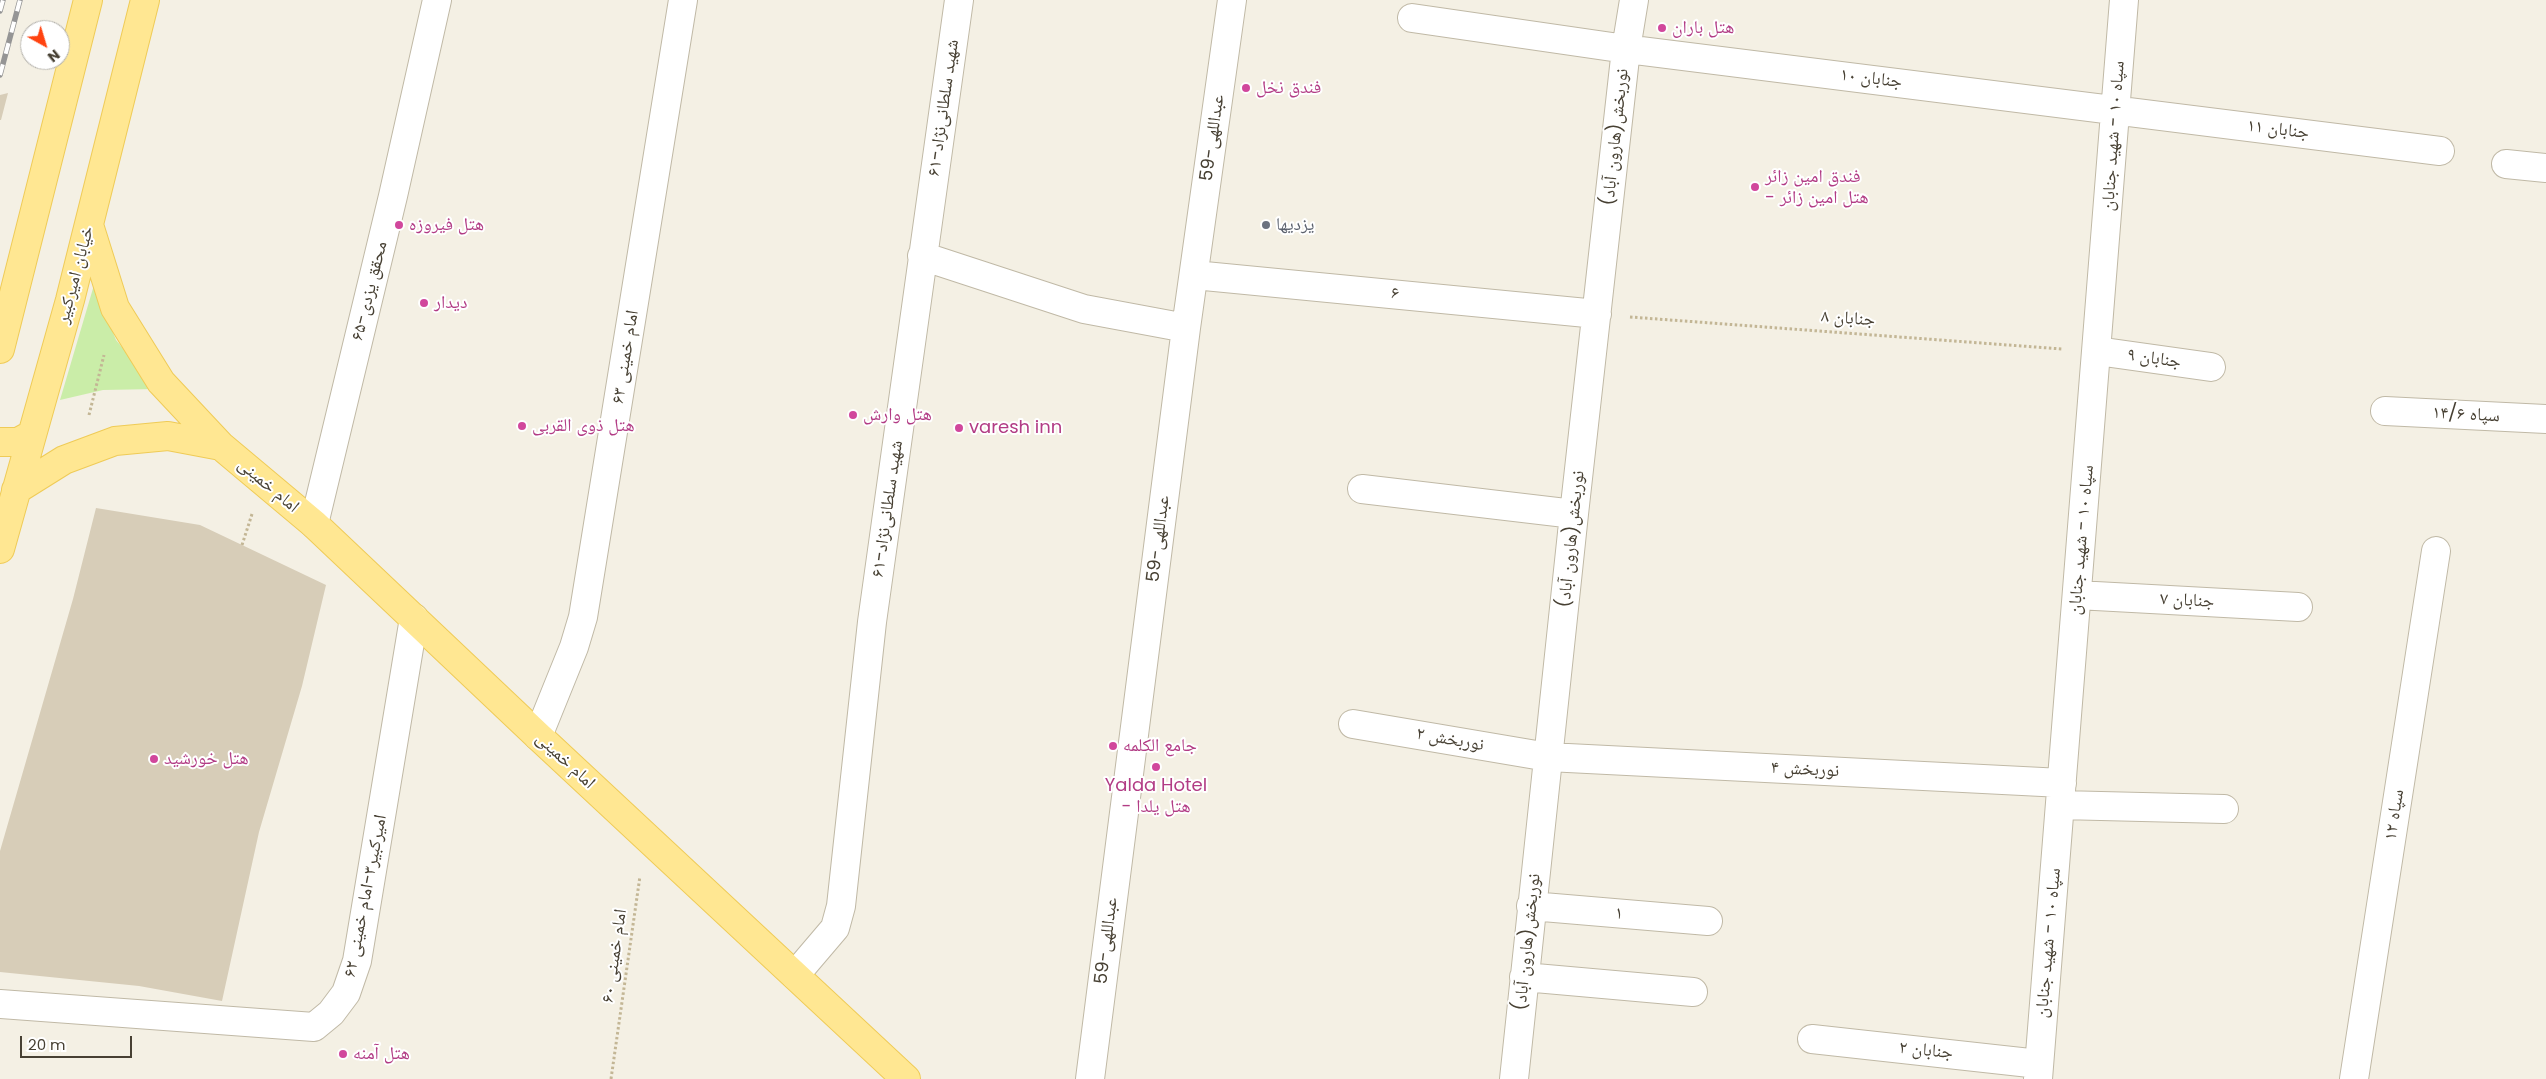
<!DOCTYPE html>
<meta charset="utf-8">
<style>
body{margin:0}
#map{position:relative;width:2546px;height:1079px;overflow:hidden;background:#f4f0e4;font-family:Poppins,sans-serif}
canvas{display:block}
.north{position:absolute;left:20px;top:20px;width:50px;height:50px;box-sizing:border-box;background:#fff;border:1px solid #b5b3ad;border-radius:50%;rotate:141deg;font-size:14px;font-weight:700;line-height:20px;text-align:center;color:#474033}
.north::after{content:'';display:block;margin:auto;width:18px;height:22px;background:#ff4310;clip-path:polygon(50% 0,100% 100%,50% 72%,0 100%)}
.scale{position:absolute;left:20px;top:1036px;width:112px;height:22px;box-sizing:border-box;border:2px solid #474033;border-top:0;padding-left:6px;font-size:15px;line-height:18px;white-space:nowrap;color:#474033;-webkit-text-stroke:4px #fff;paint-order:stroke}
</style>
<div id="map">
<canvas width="2546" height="1079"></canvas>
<div class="north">N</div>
<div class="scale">20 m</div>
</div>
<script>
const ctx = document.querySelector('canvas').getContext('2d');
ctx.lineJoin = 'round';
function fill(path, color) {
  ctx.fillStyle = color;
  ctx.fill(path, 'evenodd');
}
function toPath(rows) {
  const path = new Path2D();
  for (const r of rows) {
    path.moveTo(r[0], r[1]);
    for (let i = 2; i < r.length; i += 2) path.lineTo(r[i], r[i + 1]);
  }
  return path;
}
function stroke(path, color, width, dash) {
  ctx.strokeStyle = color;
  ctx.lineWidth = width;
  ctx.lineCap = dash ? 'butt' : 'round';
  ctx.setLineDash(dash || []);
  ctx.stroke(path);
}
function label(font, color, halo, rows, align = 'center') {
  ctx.font = font + ' Poppins,"Noto Naskh Arabic",sans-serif';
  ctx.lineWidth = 4;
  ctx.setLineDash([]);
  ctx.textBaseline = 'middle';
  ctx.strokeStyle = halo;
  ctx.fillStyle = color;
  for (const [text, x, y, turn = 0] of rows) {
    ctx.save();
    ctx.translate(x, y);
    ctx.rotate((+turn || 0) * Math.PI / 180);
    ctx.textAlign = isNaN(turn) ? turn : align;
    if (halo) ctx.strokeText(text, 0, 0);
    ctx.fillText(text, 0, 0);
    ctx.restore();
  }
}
fill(toPath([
 [94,285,116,340,157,389,103,390,60,400]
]), '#caeda8');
fill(toPath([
 [8,93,1,120,0,120,0,95],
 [96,508,200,525,326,585,302,686,259,832,222,1001,139,986,0,972,0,851,73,599]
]), '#d7cdb8');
const minor = toPath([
 [1412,18,1626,49,2440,151],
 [2506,164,2546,168],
 [922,256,1084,309,1186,328],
 [1194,275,1597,314],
 [2097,351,2211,367],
 [2385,411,2546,419],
 [1362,489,1574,514],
 [314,524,393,196,437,0],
 [2077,595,2298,607],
 [1353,724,1548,757,2062,783],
 [538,736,574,647,583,617,683,0],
 [2060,805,2224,809],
 [1531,906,1708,921],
 [795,975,835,928,841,906,872,622,959,0],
 [1524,977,1693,992],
 [0,1004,314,1027,331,1013,346,993,357,961,414,618],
 [1812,1039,2039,1064],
 [1090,1079,1186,328,1232,0],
 [1514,1079,1574,514,1626,49,1634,0],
 [2038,1079,2124,0],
 [2354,1079,2436,551]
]);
const major = toPath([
 [89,225,115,308,161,382,221,446,314,524,538,736,906,1079],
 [0,349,88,0],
 [0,442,18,442,31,435],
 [16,490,64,460,115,441,168,436,221,446],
 [0,549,70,300,145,0]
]);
stroke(minor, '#c0b9a6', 30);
stroke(major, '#efcb57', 30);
stroke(toPath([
 [1630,317,2062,349],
 [89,415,104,355],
 [242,545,252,514],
 [611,1079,640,876]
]), '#c3b695', 3, [2.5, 2.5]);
stroke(minor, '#fff', 28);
stroke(major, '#ffe792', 28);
const rail = toPath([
 [0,11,3,0],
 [0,75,20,0]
]);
stroke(rail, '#959595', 5.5);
stroke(rail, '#fff', 4, [11]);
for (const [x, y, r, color] of [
 [1662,28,5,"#d1479c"],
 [1246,88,5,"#d1479c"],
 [1755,187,5,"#d1479c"],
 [399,225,5,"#d1479c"],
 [1266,225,5,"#6b7280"],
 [424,303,5,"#d1479c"],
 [853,415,5,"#d1479c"],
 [522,426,5,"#d1479c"],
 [959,428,5,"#d1479c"],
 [1113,746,5,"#d1479c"],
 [154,759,5,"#d1479c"],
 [1156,767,5,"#d1479c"],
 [343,1054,5,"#d1479c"]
]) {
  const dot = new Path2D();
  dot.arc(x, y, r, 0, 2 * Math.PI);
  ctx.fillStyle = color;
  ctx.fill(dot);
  stroke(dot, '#fff', 2);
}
label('18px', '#b23c85', '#fff', [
 ["هتل باران",1672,28],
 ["فندق نخل",1256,88],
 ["فندق امین زائر",1765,177],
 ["- هتل امین زائر",1765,198],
 ["هتل فیروزه",409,225],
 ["ديدار",434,303],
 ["هتل وارش",863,415],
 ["هتل ذوی القربی",532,426],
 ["varesh inn",969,428],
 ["جامع الکلمه",1123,746],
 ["هتل خورشید",164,759],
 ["Yalda Hotel",1156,786,"center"],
 ["- هتل یلدا",1156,807,"center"],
 ["هتل آمنه",353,1054]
], 'left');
label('18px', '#474033', '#fff', [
 ["جنابان ۱۰",1871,79,7],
 ["شهید سلطانی‌نژاد-۶۱",944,108,-82],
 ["جنابان ۱۱",2278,130,7],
 ["سپاه ۱۰ - شهید جنابان",2114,136,-86],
 ["نوربخش(هارون آباد)",1616,137,-84],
 ["عبداللهی-59",1213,138,-82],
 ["خیابان امیرکبیر",76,275,-75],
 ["محقق یزدی-۶۵",370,291,-76],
 ["۶",1395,294,6],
 ["جنابان ۸",1848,319,4],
 ["امام خمینی ۶۳",626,357,-81],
 ["جنابان ۹",2154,359,8],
 ["سپاه ۱۴/۶",2466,415,3],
 ["امام خمینی",268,486,40],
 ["شهید سلطانی‌نژاد-۶۱",888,509,-82],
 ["عبداللهی-59",1159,539,-83],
 ["نوربخش(هارون آباد)",1572,539,-84],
 ["سپاه ۱۰ - شهید جنابان",2082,540,-85],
 ["جنابان ۷",2187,601,3],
 ["نوربخش ۲",1450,740,10],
 ["امام خمینی",565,761,43],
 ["نوربخش ۴",1805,770,3],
 ["سپاه ۱۲",2395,815,-81],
 ["امیرکبیر۳-امام خمینی ۶۲",366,896,-79],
 ["۱",1619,914,5],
 ["عبداللهی-59",1107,941,-83],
 ["نوربخش(هارون آباد)",1528,942,-84],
 ["سپاه ۱۰ - شهید جنابان",2049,943,-85],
 ["امام خمینی ۶۰",615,956,-82],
 ["جنابان ۲",1926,1051,6]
]);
label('18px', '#5b616d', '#fff', [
 ["یزدیها",1276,225]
], 'left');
</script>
